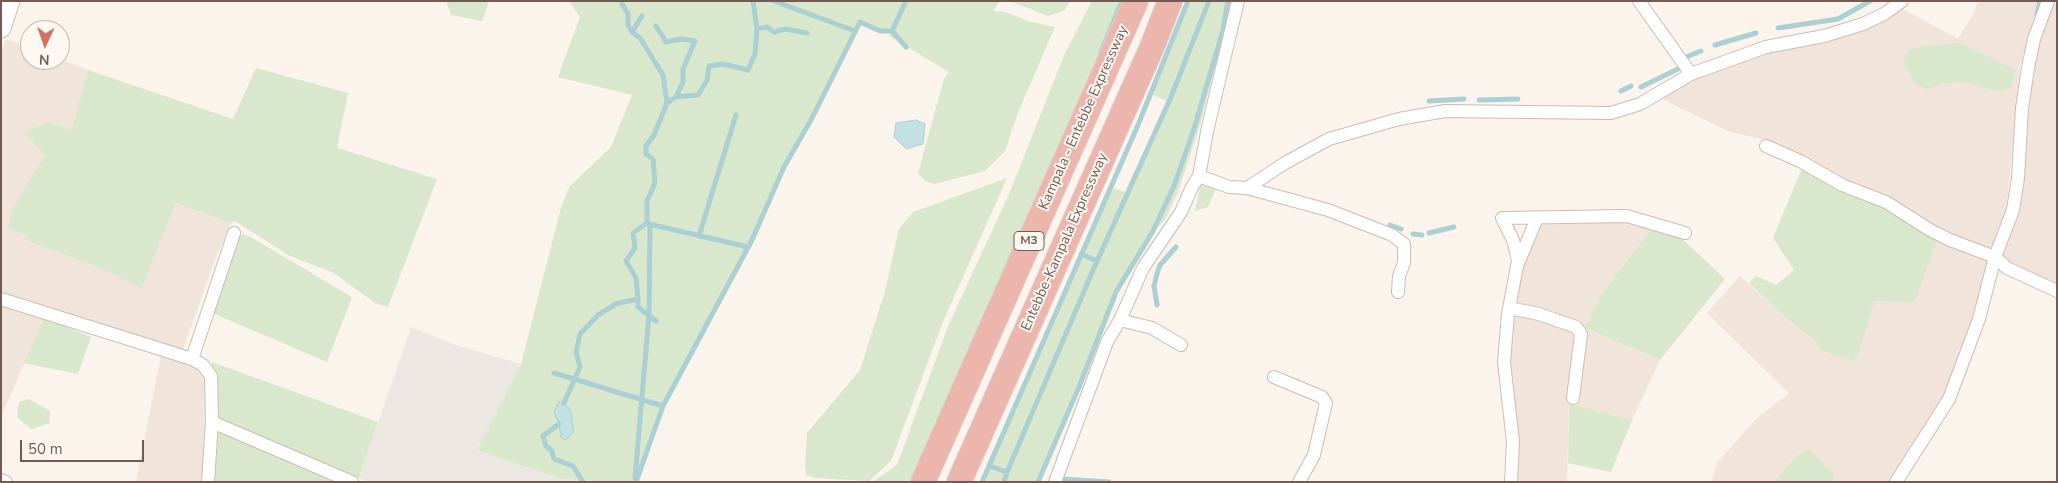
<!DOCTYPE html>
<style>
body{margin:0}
#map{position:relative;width:2058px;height:483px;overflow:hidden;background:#faf4ec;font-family:"Nunito Sans",sans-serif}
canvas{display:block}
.frame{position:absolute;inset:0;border:2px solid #735a52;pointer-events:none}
.north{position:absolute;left:20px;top:20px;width:50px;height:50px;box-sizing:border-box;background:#fdf8f2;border:1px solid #c6b9b2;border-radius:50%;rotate:183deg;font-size:14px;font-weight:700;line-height:20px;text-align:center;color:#735a52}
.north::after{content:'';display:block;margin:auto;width:18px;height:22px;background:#d47162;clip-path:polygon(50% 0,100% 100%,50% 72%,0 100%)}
.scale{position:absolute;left:20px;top:440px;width:124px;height:22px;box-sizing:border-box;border:2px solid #735a52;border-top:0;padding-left:6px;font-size:15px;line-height:18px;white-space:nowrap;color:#735a52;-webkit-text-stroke:4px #fdf8f2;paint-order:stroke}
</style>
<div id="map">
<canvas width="2058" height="483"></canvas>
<div class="frame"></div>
<div class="north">N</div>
<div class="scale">50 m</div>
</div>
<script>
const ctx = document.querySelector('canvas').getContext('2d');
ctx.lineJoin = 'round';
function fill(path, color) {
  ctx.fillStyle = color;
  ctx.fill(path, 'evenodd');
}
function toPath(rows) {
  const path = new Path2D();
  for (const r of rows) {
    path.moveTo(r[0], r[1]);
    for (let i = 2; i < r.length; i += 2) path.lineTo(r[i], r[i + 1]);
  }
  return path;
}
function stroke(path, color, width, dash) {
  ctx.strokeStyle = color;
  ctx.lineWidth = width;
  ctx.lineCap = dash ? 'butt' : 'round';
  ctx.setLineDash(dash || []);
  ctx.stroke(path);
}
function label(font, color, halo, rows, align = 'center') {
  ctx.font = font + ' "Nunito Sans",sans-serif';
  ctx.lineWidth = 4;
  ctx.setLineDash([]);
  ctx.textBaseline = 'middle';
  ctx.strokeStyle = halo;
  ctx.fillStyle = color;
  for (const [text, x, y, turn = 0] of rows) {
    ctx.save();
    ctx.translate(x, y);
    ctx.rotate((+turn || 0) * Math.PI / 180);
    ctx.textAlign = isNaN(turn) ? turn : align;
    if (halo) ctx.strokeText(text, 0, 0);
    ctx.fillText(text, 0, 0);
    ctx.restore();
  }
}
fill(toPath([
 [1978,1,2043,1,2020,66,2005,223,1991,251,1951,238,1765,140,1730,132,1658,97,1686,76,1829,32,1894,4,1958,39,1973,14],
 [2055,1,2057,1,2057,285,2011,268,1999,256,2020,210,2028,75],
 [6,39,30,48,30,60,60,59,88,70,71,131,51,187,25,240,103,269,142,289,174,203,231,223,215,260,182,352,1,294,1,51],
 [1660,218,1602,293,1586,329,1660,360,1632,420,1574,406,1585,328,1542,311,1513,306,1521,266,1540,220],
 [1937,241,1989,259,1971,326,1946,395,1903,465,1889,482,1711,482,1717,463,1757,418,1789,393,1707,313,1740,276,1785,317,1873,279,1915,302],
 [1,303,44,318,1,417],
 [1513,313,1575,330,1577,336,1569,400,1567,482,1515,482,1506,362],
 [161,355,195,365,205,375,203,482,136,482]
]), '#f1e5db');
fill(toPath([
 [411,327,456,345,521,364,477,450,562,479,608,482,367,482,359,478]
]), '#ede7e4');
fill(toPath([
 [446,1,489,1,482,21,451,15],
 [569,1,1001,1,999,2,993,11,1005,12,1031,22,1055,27,1017,115,1005,151,985,171,934,184,925,181,918,173,944,79,949,72,889,36,891,31,880,31,860,22,811,120,784,167,752,240,663,406,636,482,608,482,562,479,477,450,521,364,561,208,569,187,611,147,632,95,558,77,580,17],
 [1010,1,1070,1,1065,10,1048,16],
 [1092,1,1122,1,1077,107,913,482,874,481,897,465,949,324,1009,194,1065,53],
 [1188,1,1232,1,1200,125,1178,192,1165,220,1153,231,1116,292,1079,387,1038,482,982,482,1061,297,1111,187,1125,192,1167,101,1151,94],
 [1960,43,2015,70,2012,88,1994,91,1960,81,1936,85,1927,90,1915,83,1903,63,1908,50,1925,46],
 [256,68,348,93,337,148,437,179,388,307,375,303,334,273,288,255,235,221,231,223,175,203,142,289,103,269,25,240,27,236,8,228,11,212,45,155,25,133,35,127,50,122,71,131,88,70,233,119],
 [1803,166,1894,208,1937,241,1915,302,1874,301,1858,356,1853,360,1822,351,1816,341,1785,317,1749,283,1756,276,1776,285,1794,270,1773,238],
 [1007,178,942,324,891,461,869,481,815,478,806,475,805,464,807,433,860,370,885,291,899,229,913,212],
 [1201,183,1218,184,1208,207,1195,211],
 [1660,218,1725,279,1660,360,1585,328,1602,293],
 [242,234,249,236,352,297,327,362,212,313,238,238],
 [44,318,91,337,78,374,24,363],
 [212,362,378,422,359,478,213,417],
 [29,399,50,411,49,423,31,429,17,417,19,402],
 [1569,404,1632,420,1611,472,1568,463],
 [216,427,334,482,215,482],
 [1809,449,1833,474,1833,482,1778,482,1776,480,1798,454]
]), '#d9e7cc');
const water = toPath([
 [916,120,925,124,923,144,906,149,894,137,896,123,916,120],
 [559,402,569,408,572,415,572,423,574,431,566,440,561,438,559,424,554,413,559,402]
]);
fill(water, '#c3e0e2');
stroke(water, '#aad0d3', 1);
stroke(toPath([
 [774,1,855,31],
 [622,4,628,14,628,25,632,32],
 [2037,15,2040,1],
 [642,16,632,32,640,38,663,75,667,103],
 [656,26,666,42,681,39,695,41,683,69,683,82,676,97],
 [1778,28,1838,19,1870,1],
 [757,29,767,27,774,32,785,29,807,33],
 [892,31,906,47],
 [1715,45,1756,33],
 [1101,52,1122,1],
 [1686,57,1701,51],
 [1641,87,1680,68],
 [1621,91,1631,86],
 [1479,100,1518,99],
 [1429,101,1464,99],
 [649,224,748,247],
 [1390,225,1401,229],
 [1429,233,1454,227],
 [1413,234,1422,235],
 [699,236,736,115],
 [1081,254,1097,261],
 [638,299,638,307,656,321],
 [1157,305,1154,286,1157,274,1160,265,1176,247],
 [554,373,663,406],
 [564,403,580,367,576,352,580,334,598,315,616,304,638,299,636,278,626,261,635,248,633,233,647,223,647,201,655,183,653,159,646,154,646,146,654,135,667,103,676,97,698,95,707,80,709,66,723,64,748,70,755,54,757,29,753,1],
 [559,424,543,436,546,446,552,451,554,459,573,466,583,482],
 [990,466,1007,472],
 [635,478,649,315,650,224],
 [1063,479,1109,482],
 [636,482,663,406,752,240,784,167,811,120,860,22,880,31,892,31,906,1],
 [982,482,1138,125,1188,1],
 [1004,482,1007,472,1094,268,1171,97,1209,1],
 [1038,482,1079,387,1116,292,1153,231,1174,186,1194,129,1223,30,1228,1]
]), '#aad0d3', 5);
const street = toPath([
 [1639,1,1691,74],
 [1766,146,1800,161,1842,185,1886,202,1930,230,1950,240,1995,257,2007,268,2057,291],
 [1199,176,1229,187,1247,188,1285,163,1329,139,1399,119,1445,111,1611,113,1640,104,1691,74,1766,47,1824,36,1863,24,1884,14,1902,1],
 [1247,188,1328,210,1392,235,1404,244,1404,263,1399,276,1398,292],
 [1518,261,1513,240,1502,218,1627,216,1685,233],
 [1,299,192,359,203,365,211,376,212,422,208,482],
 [1509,308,1539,314,1576,327,1581,334,1573,398],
 [1120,320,1152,328,1181,345],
 [192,359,234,233],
 [1274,377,1322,397,1326,403,1314,455,1299,482],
 [212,422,352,482],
 [1,480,6,482],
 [1055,482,1107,342,1120,320,1143,268,1181,212,1192,187,1199,176,1208,127,1238,1],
 [1511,482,1513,442,1504,362,1508,314,1517,266,1537,218],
 [1896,482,1949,399,1979,319,1995,257,2013,210,2018,178,2022,108,2028,68,2034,39,2048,1]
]);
const secondary = toPath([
 [1,28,10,1]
]);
const highway = toPath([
 [923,482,1136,1],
 [959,482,1152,47,1170,1]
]);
stroke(street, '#ccbcb3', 14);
stroke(secondary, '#cebbb1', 21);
stroke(highway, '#d8d1cf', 26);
stroke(street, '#fff', 12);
stroke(secondary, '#fff', 19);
stroke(highway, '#ecb6ac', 24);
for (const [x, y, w] of [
 [1029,241,30]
]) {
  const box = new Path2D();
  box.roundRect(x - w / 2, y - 9.5, w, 19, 4);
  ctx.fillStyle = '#fdf8f2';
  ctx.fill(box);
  stroke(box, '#735a52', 1);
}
label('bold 12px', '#735a52', null, [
 ["M3",1029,241]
]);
label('14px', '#735a52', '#fdf8f2', [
 ["Kampala - Entebbe Expressway",1084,118,-66],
 ["Entebbe-Kampala Expressway",1065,242,-66]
]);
</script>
